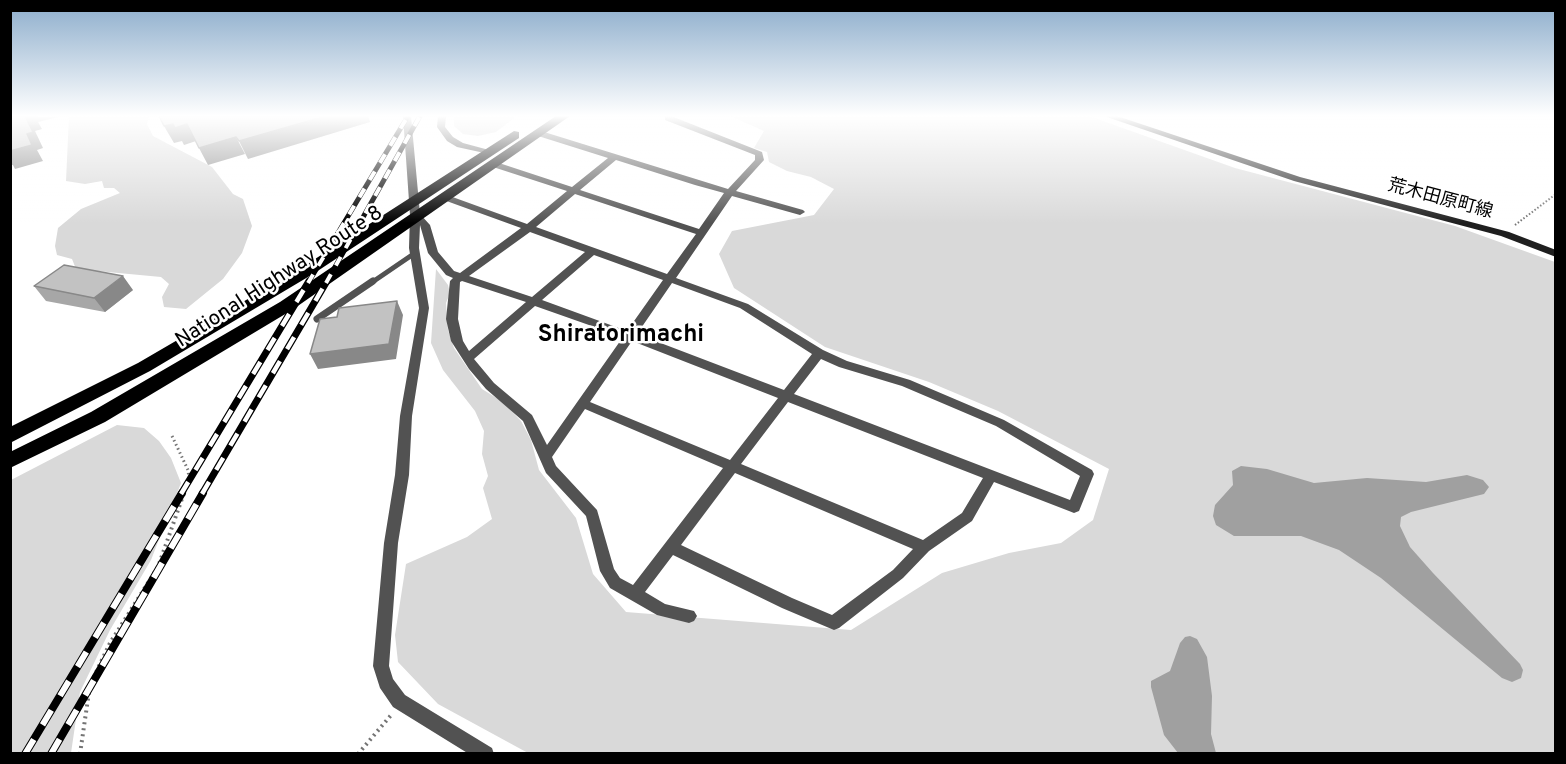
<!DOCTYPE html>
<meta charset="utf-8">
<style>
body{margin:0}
#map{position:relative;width:1566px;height:764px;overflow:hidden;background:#fff;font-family:Overpass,sans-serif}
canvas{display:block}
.frame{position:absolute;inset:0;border:12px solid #000;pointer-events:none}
</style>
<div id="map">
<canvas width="1566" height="764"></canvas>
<div class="frame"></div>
</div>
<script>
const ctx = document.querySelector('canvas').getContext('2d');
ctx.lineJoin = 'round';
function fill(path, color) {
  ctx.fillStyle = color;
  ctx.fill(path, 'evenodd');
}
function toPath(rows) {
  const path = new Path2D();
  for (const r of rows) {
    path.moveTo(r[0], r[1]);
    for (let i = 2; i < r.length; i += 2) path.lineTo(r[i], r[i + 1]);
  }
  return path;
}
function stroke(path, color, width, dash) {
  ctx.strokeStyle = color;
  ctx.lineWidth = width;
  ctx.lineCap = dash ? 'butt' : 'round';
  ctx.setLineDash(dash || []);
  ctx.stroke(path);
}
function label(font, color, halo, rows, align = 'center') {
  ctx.font = font + ' Overpass,"Noto Sans JP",sans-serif';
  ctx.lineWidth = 5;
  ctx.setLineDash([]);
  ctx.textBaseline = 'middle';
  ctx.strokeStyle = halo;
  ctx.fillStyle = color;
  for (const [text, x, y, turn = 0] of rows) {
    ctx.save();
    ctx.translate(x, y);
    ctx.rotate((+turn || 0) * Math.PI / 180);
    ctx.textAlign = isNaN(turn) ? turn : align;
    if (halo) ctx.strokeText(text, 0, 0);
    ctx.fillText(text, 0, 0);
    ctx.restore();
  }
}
fill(toPath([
 [69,116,149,116,147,124,153,136,212,167,233,194,243,199,252,226,242,253,223,279,186,309,164,307,162,297,169,284,161,277,76,269,72,259,57,255,55,246,58,228,81,209,120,193,114,188,104,188,102,181,85,184,66,181],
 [454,116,517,116,496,132,478,136,463,134,454,126],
 [730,116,1089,116,1235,168,1455,226,1555,262,1555,753,528,753,438,704,398,662,395,635,406,564,467,537,492,519,483,488,488,476,482,454,484,431,475,411,443,370,431,343,436,269,448,285,450,293,446,303,448,330,454,348,482,389,503,402,521,421,531,440,539,470,576,518,593,574,626,612,851,630,942,573,1009,553,1061,543,1093,520,1109,469,998,411,929,382,825,347,734,288,719,254,732,231,814,215,834,189,811,177,787,171,769,162,767,152,754,148,764,131],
 [117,425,144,428,159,441,171,458,181,483,151,560,110,630,80,692,71,753,11,753,11,480]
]), '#d9d9d9');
fill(toPath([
 [1241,466,1267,469,1314,483,1367,478,1426,482,1467,475,1483,480,1489,487,1484,494,1411,512,1401,517,1400,526,1410,547,1433,573,1520,664,1523,670,1521,678,1512,682,1502,678,1381,578,1339,550,1301,536,1234,536,1216,525,1213,516,1215,505,1233,485,1232,471],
 [1190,636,1197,639,1207,657,1212,696,1211,734,1216,753,1178,753,1164,735,1151,687,1151,681,1170,671,1180,643,1185,637]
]), '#a0a0a0');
stroke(toPath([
 [1515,225,1556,194]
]), '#747474', 2, [1.5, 2]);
stroke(toPath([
 [172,436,188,470,189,479,184,494]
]), '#747474', 3, [1.5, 3]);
stroke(toPath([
 [80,754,90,685,110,643,158,567,184,493],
 [358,754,392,714]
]), '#747474', 4, [2, 4]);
stroke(toPath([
 [371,283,415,253]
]), '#525252', 5);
stroke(toPath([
 [317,319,373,281]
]), '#525252', 7);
fill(toPath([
 [403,116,411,116,420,214,430,225,438,252,454,271,460,273,521,228,441,199,441,195,447,195,527,224,567,191,490,166,490,162,496,162,572,187,608,158,535,135,535,131,541,131,728,189,755,160,755,155,665,120,665,116,671,116,762,152,764,160,736,191,803,210,805,212,800,215,732,196,676,278,748,304,823,350,847,361,910,380,1004,420,1092,470,1094,474,1079,511,1074,513,1069,511,994,482,972,521,929,551,903,578,839,628,834,630,782,608,673,555,645,592,665,604,694,611,697,616,694,621,689,623,657,615,610,588,600,571,586,516,546,473,523,421,486,389,469,369,451,341,446,319,450,281,453,278,446,275,428,253,420,225,419,248,429,308,412,416,409,475,398,543,389,666,393,679,405,695,492,748,494,754,469,754,393,707,380,688,373,666,384,543,395,475,400,416,419,308,409,248,410,215,403,116],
 [616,160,695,185,724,193,699,229,580,190,616,160],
 [575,194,696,234,667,274,536,227,575,194],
 [530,232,585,252,532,297,469,276,530,232],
 [594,255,663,280,627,331,542,300,594,255],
 [462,281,526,302,469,351,463,341,458,319,460,282,462,281],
 [672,283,740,308,812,354,784,390,637,334,672,283],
 [535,306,623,337,547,445,532,415,494,383,474,359,535,306],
 [632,341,778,398,730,460,590,402,632,341],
 [821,359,839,367,902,386,996,426,1080,476,1070,500,794,394,821,359],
 [788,402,983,478,962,513,923,540,741,464,788,402],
 [585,409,723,468,633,585,620,578,614,569,597,510,556,466,552,457,585,409],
 [735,473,913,549,893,570,832,615,792,598,681,545,735,473],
 [438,116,446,116,445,127,453,137,463,143,489,150,489,154,457,147,447,141,437,127,438,116]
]), '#525252');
fill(toPath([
 [1104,116,1117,116,1300,177,1509,232,1556,250,1556,257,1501,236,1294,181,1104,116]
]), '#1f1f1f');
fill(toPath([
 [556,116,570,116,292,310,105,422,10,468,10,452,91,412,280,302,556,116],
 [514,131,519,132,519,138,313,274,150,371,10,443,10,427,138,363,301,268,514,131]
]), '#000');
const railFar2 = toPath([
 [308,283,408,116],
 [326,283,420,116]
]);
const railFar1 = toPath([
 [181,494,309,281],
 [202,494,327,281]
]);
const rail = toPath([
 [25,754,182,493],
 [51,754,203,493]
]);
stroke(railFar2, '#000', 5);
stroke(railFar1, '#000', 7);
stroke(rail, '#000', 8);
stroke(railFar2, '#fff', 4, [10]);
stroke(railFar1, '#fff', 4.5, [14]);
stroke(rail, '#fff', 6, [17]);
fill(toPath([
 [34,286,133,290,105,312,46,301]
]), '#a7a7a7');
fill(toPath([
 [25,116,58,117,38,122,42,129,35,131,43,148,37,150,43,161,15,169,13,165,10,165,10,151,27,134],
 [327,116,368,116,370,122,248,159,239,141],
 [173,124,187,124,196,141,184,145,182,141,174,143,164,126],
 [236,137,245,154,208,165,199,148],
 [123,276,133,290,105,312,94,298],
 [397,301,403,315,396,359,318,369,310,354]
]), '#888');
const building = toPath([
 [10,116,25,116,33,132,27,134,32,145,10,151,10,116],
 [159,116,326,116,239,141,236,137,199,148,187,124,175,128,173,124,164,126,159,116],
 [64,265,123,276,94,298,34,286,64,265],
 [397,301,389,344,310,354,320,319,337,317,339,308,397,301]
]);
fill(building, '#c2c2c2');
stroke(building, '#888', 1.5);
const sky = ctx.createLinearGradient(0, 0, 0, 223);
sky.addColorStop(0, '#8baccb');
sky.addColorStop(0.52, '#fff');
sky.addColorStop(1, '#ffffff00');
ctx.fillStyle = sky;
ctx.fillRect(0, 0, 1566, 223);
label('18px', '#000', '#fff', [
 ["荒木田原町線",1440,200,15]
]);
label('21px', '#000', '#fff', [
 ["National Highway Route 8",280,278,-33]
]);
label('bold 24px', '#000', '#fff', [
 ["Shiratorimachi",621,336]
]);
</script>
